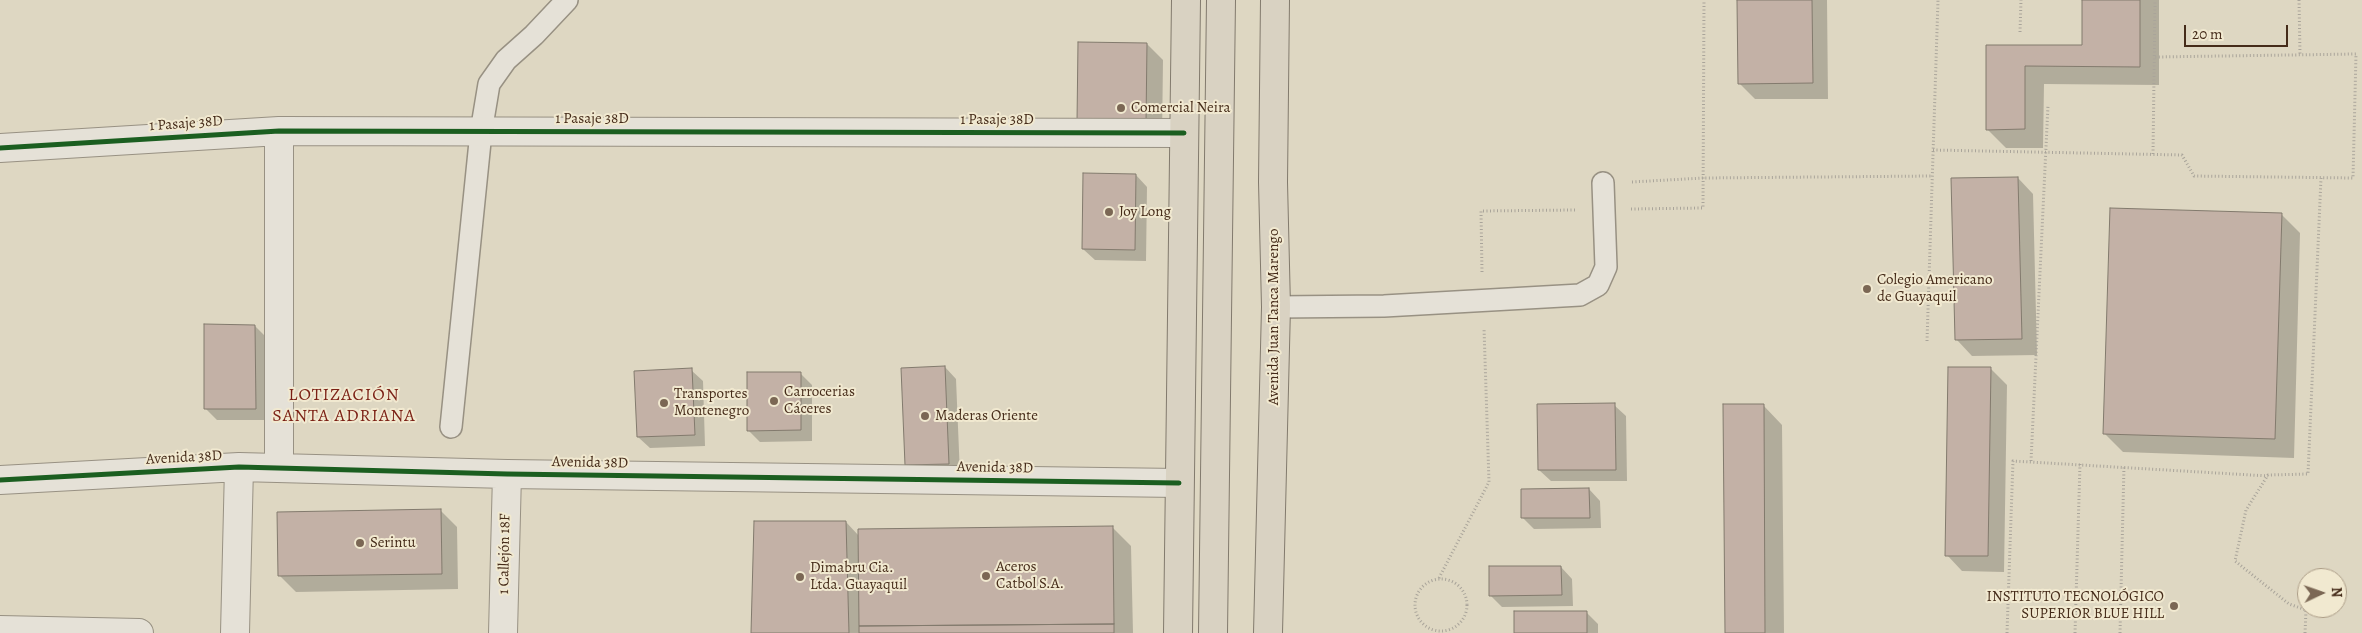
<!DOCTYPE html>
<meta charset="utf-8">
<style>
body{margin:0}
#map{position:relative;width:2362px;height:633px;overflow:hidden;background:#ded7c2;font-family:Alegreya,serif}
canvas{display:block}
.north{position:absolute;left:2297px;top:568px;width:50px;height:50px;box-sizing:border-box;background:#f1e9d0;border:1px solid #ac9d87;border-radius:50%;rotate:87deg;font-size:14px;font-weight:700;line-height:20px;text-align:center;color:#452b19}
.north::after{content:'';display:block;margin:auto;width:18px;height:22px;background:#7b6754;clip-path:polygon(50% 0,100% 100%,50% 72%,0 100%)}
.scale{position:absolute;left:2184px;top:25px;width:104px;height:22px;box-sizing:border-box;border:2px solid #452b19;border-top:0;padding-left:6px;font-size:15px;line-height:18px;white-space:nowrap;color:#452b19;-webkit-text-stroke:4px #f1e9d0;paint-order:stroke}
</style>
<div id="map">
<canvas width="2362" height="633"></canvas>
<div class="north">N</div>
<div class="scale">20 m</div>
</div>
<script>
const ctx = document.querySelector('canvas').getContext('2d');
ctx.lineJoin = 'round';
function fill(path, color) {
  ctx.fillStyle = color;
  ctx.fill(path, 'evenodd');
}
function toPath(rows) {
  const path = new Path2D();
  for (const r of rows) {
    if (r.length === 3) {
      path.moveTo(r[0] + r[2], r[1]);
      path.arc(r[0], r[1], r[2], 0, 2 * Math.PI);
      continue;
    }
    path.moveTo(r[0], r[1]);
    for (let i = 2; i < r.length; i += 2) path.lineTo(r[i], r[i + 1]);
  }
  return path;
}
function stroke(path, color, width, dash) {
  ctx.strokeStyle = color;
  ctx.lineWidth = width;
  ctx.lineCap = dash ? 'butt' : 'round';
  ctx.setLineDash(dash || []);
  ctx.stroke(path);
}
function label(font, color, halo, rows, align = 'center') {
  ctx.font = font + ' Alegreya,serif';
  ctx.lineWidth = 4;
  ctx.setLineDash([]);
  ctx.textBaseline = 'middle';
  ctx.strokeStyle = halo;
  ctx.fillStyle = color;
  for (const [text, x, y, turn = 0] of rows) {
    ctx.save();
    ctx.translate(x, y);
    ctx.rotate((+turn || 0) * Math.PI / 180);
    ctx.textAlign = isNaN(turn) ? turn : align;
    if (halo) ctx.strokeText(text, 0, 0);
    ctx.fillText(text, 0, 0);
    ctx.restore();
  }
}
fill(toPath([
 [1739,0,1827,0,1828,99,1755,99,1739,83],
 [2083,0,2159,0,2159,85,2044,84,2043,148,2006,148,1987,129,1988,46,2083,47],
 [1147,44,1163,60,1162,139,1094,138],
 [1136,175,1147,187,1146,261,1095,260,1083,249],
 [2018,178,2033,194,2037,355,1972,356,1957,340],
 [2281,214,2300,233,2294,458,2123,452,2104,433],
 [255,326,266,337,267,420,217,420,205,408],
 [945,367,956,379,960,475,918,476,906,465],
 [1991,369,2007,385,2004,572,1962,571,1947,555],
 [691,370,703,381,705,446,650,448,638,437],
 [800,373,812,385,812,441,760,442,749,431],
 [1614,405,1626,416,1627,481,1551,481,1539,470],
 [1763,405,1782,425,1784,633,1726,633],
 [1589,489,1600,501,1601,528,1534,529,1522,517],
 [441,511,457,527,458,589,296,592,280,576],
 [846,522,859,536,1112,527,1131,546,1133,633,752,633],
 [1561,567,1572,579,1573,606,1502,607,1490,595],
 [1586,612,1598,624,1598,633,1515,633]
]), '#0003');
const building = toPath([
 [1737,0,1812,0,1813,83,1738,84,1737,0],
 [2082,0,2140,0,2140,67,2025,66,2025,129,1986,130,1986,45,2082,45,2082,0],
 [1078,42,1147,43,1146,123,1077,122,1078,42],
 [1083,173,1136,174,1135,250,1082,249,1083,173],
 [2018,177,2022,339,1955,340,1951,178,2018,177],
 [2110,208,2282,213,2275,439,2103,434,2110,208],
 [204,324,255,325,256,409,204,409,204,324],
 [945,366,949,464,905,465,901,368,945,366],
 [1948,367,1991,367,1988,556,1945,556,1948,367],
 [692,368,695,435,637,437,634,371,692,368],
 [747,372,801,372,801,430,747,431,747,372],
 [1615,403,1616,470,1538,470,1537,404,1615,403],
 [1723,404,1764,404,1765,633,1725,633,1723,404],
 [1589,488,1590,518,1521,518,1521,489,1589,488],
 [441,509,442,574,278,576,277,512,441,509],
 [754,521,846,521,849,633,751,633,754,521],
 [1113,526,1114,624,859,626,858,529,1113,526],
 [1489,566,1561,566,1562,595,1489,596,1489,566],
 [1514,611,1587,611,1587,633,1514,633,1514,611],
 [1114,624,1114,633,859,633,859,626,1114,624]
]);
fill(building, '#c3b1a6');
stroke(building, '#827a6d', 1);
const lane = toPath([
 [1276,307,1384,306,1580,295,1598,285,1606,267,1603,183],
 [451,427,481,132,489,84,506,60,534,35,567,0]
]);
const street = toPath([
 [279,131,279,468],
 [0,148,279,131,1184,133],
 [0,480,239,467,507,474,1179,483],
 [0,630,139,633],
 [235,633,239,467],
 [503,633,507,474]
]);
const primary = toPath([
 [1178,633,1186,0],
 [1213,633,1221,0],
 [1268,633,1276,307,1273,182,1275,0]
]);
stroke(lane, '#989183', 24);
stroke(street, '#989183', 30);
stroke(primary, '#827a6d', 30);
stroke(toPath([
 [2299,0,2300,54],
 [2020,32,2021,0],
 [1933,150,2182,155,2194,176,2353,178,2356,54,2155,57],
 [2153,154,2155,0],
 [1632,182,1703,178,1932,176],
 [1631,209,1703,208,1704,0],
 [1482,272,1481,211,1575,210],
 [1927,341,1938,0],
 [2031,461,2048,105],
 [1439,578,1489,482,1484,328],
 [1441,605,26],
 [2007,633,2013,461,2268,476],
 [2075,633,2080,464],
 [2120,633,2124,466],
 [2305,633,2306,610,2289,604,2235,561,2246,510,2268,475,2308,474,2321,178]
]), '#a9a49a', 3, [1, 2.5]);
stroke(lane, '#e5e1d7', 21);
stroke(street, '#e5e1d7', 28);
stroke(primary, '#d9d2c2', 28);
stroke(toPath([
 [0,148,279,131,1184,133],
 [0,480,239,467,507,474,1179,483]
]), '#1b5e20', 5);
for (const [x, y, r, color] of [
 [1121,108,5,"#7b6754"],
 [1109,212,5,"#7b6754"],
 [1867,289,5,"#7b6754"],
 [774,401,5,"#7b6754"],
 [664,403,5,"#7b6754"],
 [925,416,5,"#7b6754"],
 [360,543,5,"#7b6754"],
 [986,576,5,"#7b6754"],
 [800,577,5,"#7b6754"],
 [2174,606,5,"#7b6754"]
]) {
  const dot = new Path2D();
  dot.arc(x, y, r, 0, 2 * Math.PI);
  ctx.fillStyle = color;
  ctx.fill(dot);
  stroke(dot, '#f1e9d0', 2);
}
label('15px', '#452b19', '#f1e9d0', [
 ["Comercial Neira",1131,108],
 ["Joy Long",1119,212],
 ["Colegio Americano",1877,280],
 ["de Guayaquil",1877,297],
 ["Carrocerias",784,392],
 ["Cáceres",784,409],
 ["Transportes",674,394],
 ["Montenegro",674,411],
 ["Maderas Oriente",935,416],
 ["Serintu",370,543],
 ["Aceros",996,567],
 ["Catbol S.A.",996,584],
 ["Dimabru Cia.",810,568],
 ["Ltda. Guayaquil",810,585],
 ["INSTITUTO TECNOLÓGICO",2164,597,"right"],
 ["SUPERIOR BLUE HILL",2164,614,"right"]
], 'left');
label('15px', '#452b19', '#f1e9d0', [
 ["1 Pasaje 38D",592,119],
 ["1 Pasaje 38D",997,120],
 ["1 Pasaje 38D",186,124,-4],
 ["Avenida Juan Tanca Marengo",1274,317,-90],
 ["Avenida 38D",184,458,-3],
 ["Avenida 38D",590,463,1],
 ["Avenida 38D",995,468,1],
 ["1 Callejón 18F",505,554,-89]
]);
ctx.letterSpacing = '1px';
label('18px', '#7a1f14', '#f1e9d0', [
 ["LOTIZACIÓN",344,396],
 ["SANTA ADRIANA",344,417]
]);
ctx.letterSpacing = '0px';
</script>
